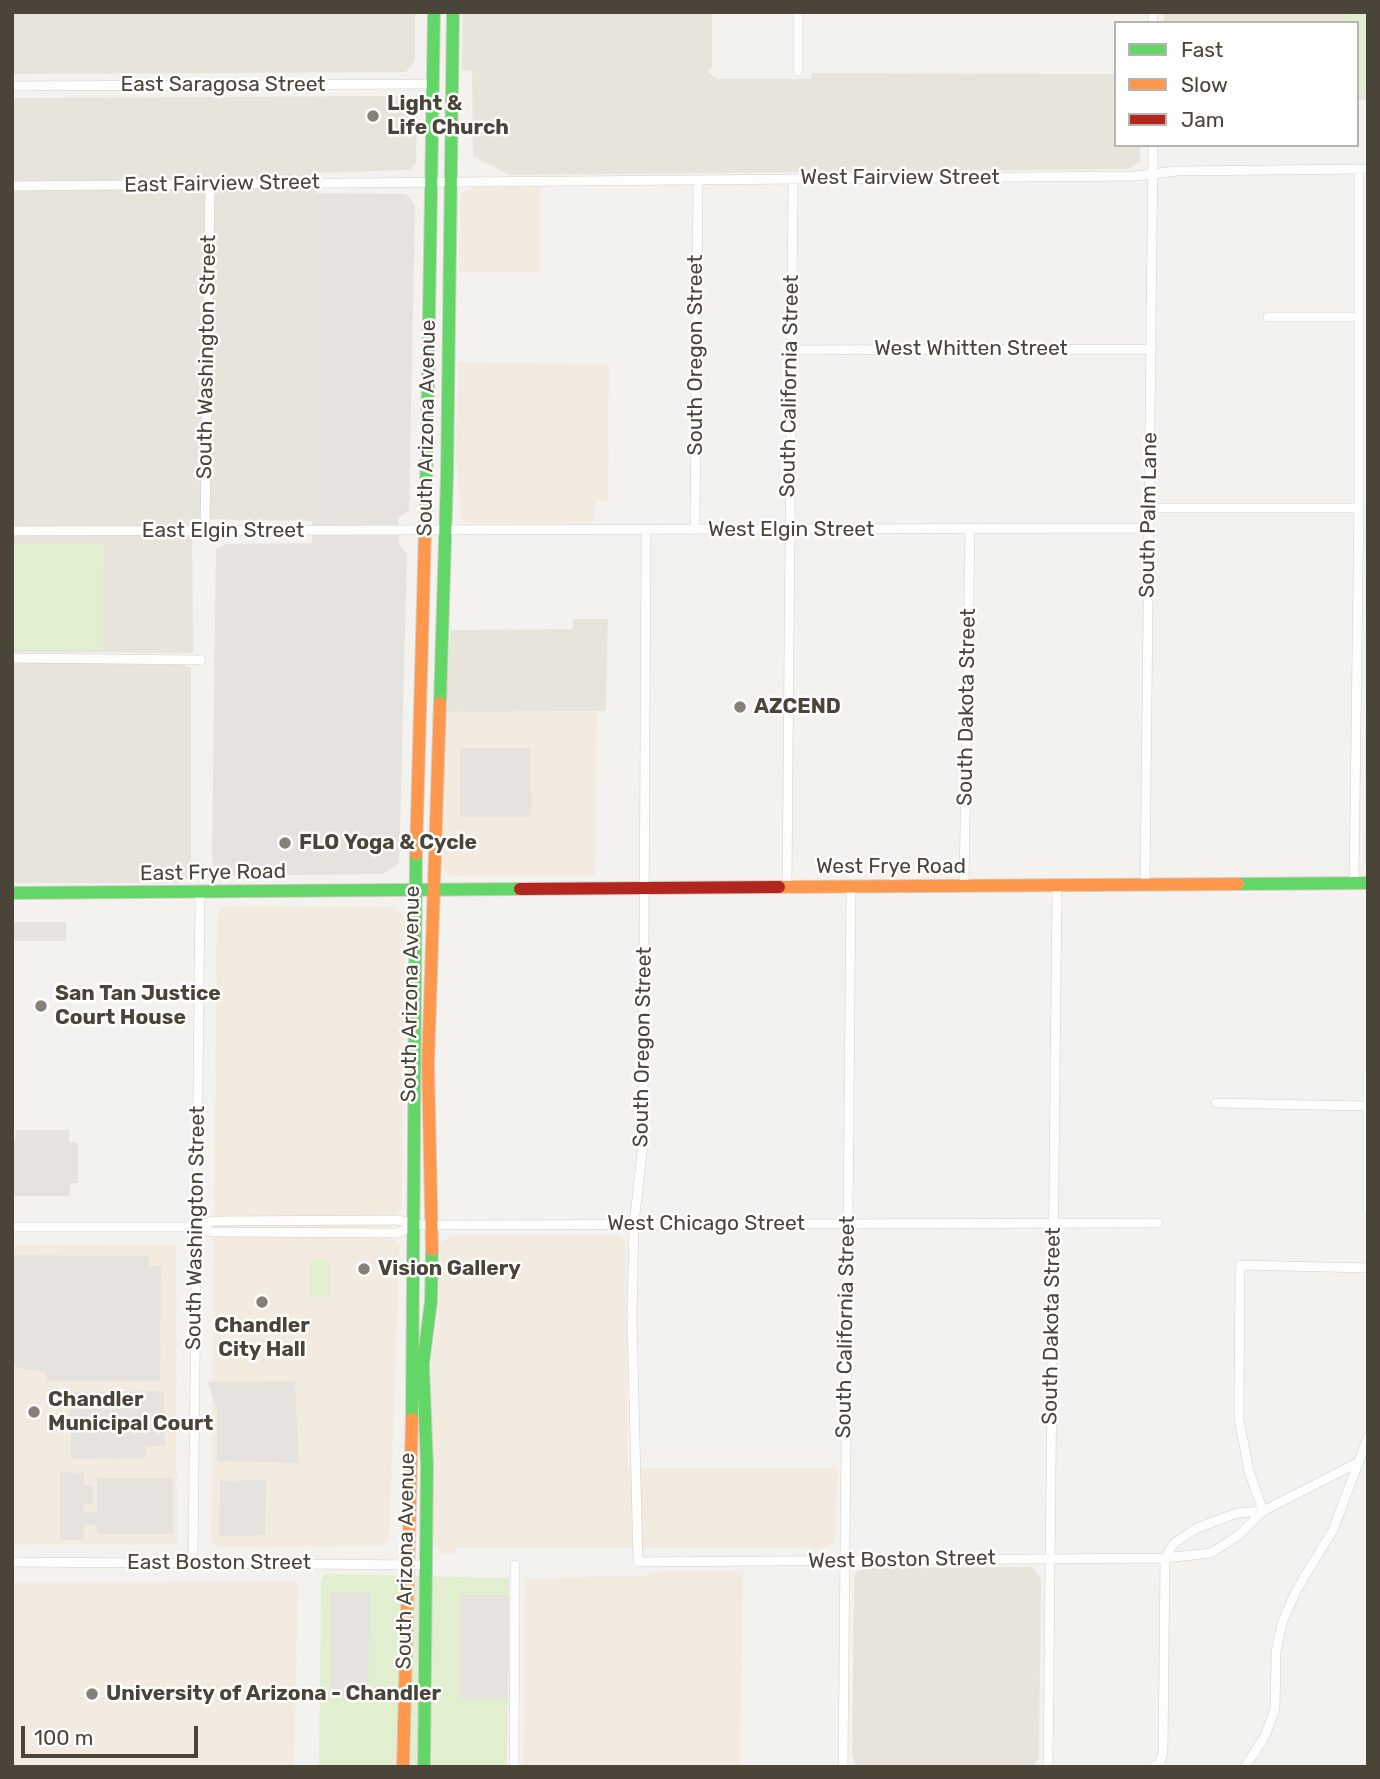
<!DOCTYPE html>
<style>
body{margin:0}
#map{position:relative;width:1380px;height:1779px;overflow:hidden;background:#f4f2ee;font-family:Rubik,sans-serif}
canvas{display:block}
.frame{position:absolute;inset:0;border:14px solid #4b4439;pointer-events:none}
.legend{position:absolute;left:1114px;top:21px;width:245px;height:126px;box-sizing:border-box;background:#fff;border:2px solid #b7b4b0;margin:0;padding:9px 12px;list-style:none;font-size:21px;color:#4b4439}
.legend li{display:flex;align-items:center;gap:14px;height:35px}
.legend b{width:35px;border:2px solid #b7b4b0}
.scale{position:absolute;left:21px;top:1726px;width:177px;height:32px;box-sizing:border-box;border:4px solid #4b4439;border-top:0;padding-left:9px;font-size:21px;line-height:24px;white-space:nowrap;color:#4b4439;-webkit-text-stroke:5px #fff;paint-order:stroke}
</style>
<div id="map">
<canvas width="1380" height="1779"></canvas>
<div class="frame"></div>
<ul class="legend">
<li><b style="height:9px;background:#63d668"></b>Fast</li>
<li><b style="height:9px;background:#ff974d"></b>Slow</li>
<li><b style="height:9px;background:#b3261e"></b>Jam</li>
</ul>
<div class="scale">100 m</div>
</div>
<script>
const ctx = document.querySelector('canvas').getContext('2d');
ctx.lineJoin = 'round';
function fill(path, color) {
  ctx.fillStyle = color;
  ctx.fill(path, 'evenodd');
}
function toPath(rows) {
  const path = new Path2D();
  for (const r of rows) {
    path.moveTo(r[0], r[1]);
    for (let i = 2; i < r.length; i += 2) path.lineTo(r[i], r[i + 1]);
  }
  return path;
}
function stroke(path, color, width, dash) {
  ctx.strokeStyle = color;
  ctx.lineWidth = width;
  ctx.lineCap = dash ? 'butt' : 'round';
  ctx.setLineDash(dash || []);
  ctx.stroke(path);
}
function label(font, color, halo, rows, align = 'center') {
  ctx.font = font + ' Rubik,sans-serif';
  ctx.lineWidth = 5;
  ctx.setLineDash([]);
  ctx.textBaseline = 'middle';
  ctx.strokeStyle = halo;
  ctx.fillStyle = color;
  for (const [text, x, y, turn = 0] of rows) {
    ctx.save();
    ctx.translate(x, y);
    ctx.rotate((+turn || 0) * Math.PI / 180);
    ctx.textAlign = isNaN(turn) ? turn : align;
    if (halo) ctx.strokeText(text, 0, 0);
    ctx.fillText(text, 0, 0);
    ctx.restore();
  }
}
fill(toPath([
 [12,12,415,12,415,60,406,72,12,74],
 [463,12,712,12,712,67,708,72,717,79,811,79,812,73,1116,74,1116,145,1140,145,1140,161,1129,169,509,175,473,156,472,71,462,70],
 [407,96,417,104,416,163,410,170,313,173,312,182,317,193,313,521,192,519,193,653,12,652,12,98],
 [573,619,608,619,606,711,446,712,450,630,573,629],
 [12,663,180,663,191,668,191,872,188,879,179,883,12,883],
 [1032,1567,1041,1580,1039,1758,1034,1765,857,1767,852,1755,854,1580,856,1572,865,1568]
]), '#e7e4dc');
fill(toPath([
 [475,187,540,187,540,272,459,272,460,200,462,193],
 [458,362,609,364,608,501,595,501,594,522,472,523,461,519,456,452],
 [446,712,597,712,595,875,455,876,446,874,441,861],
 [224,906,394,907,405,916,402,1210,392,1217,393,1239,400,1245,389,1539,383,1545,218,1547,211,1540,217,915],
 [450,1235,618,1235,623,1238,626,1247,628,1468,838,1468,835,1542,824,1548,456,1548,455,1554,440,1553,433,1539,431,1370,438,1311,440,1244],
 [12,1245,176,1246,177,1544,12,1545],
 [659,1571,743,1571,740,1765,523,1767,525,1578,643,1576],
 [298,1582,294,1767,12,1767,12,1583]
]), '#f3ebdf');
fill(toPath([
 [317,193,406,194,415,205,409,510,398,518,399,544,407,554,399,863,383,874,229,876,213,866,212,857,216,549,226,544,312,543]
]), '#e6e2de');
fill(toPath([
 [1164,12,1368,12,1368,100,1357,100,1357,23,1164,23],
 [1367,495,1368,495,1368,867,1365,862]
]), '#eae5da');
fill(toPath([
 [1350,12,1368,12,1368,94,1357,94,1357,23,1341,23],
 [12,544,104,544,103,650,12,650],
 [310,1261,330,1261,330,1297,310,1297],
 [324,1574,509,1578,507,1767,319,1767,321,1581]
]), '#e1eecf');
fill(toPath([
 [460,748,530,748,531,817,460,817],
 [12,922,66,922,66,941,12,941],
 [16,1130,69,1130,69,1142,78,1143,78,1183,70,1183,70,1196,12,1196,12,1140,15,1140],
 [12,1255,149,1256,149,1266,161,1266,160,1381,47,1381,46,1372,21,1369,12,1364],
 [295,1381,299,1463,217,1461,217,1410,208,1382],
 [164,1391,165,1446,146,1446,146,1458,71,1459,70,1392],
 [60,1472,84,1473,84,1486,93,1486,93,1504,83,1504,84,1512,97,1512,97,1478,173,1478,173,1534,97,1534,97,1525,84,1525,83,1540,60,1540],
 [266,1480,265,1535,219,1537,220,1481],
 [330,1593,370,1593,368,1696,331,1697],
 [461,1595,509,1595,508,1698,460,1699]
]), '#e6e3df');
const street = toPath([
 [798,12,798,71],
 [1153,12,1153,23],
 [12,86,433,84],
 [12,186,1136,176,1176,171,1368,169],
 [1268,317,1359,317],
 [790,350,1152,349],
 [1148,508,1358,508],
 [695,530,698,180],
 [12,531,1148,528],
 [205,531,210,183],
 [646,531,643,1144,634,1224,632,1317,638,1562,1165,1558,1211,1553,1239,1535,1263,1511,1359,1462],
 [12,658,201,660],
 [1354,883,1359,496,1359,169],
 [1145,885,1153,145],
 [964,886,970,529],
 [787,887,793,179],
 [1368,1074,1368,1210],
 [1216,1103,1365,1106],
 [12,1227,195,1227,213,1232,398,1233,415,1224],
 [195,1227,213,1221,398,1220,422,1225,1158,1223],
 [1263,1511,1249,1471,1239,1420,1240,1265,1368,1268],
 [12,1562,426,1565],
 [193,1563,200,894],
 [514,1767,515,1565],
 [843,1767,851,887],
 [1048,1767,1057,885],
 [1153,1767,1160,1763,1163,1753,1165,1558,1174,1543,1197,1528,1237,1513,1263,1511],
 [1245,1767,1265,1736,1275,1709,1276,1652,1282,1623,1296,1591,1333,1530,1368,1437]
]);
const fast = toPath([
 [426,496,434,12],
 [440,703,447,476,453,12],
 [1238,884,1368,883],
 [12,893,520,889],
 [412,1419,416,854],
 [424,1767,427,1466,423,1364,431,1301,432,1250]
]);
const slow = toPath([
 [416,854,426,496],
 [779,887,1238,884],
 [432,1250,428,1064,440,703],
 [403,1767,412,1419]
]);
const jam = toPath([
 [520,889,779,887]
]);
stroke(street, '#d2d0cb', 10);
stroke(fast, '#d3cfc5', 14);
stroke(slow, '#d3cfc5', 14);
stroke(jam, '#d3cfc5', 14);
stroke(street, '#fdfdfc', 9);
stroke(fast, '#63d668', 12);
stroke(slow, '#ff974d', 12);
stroke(jam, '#b3261e', 12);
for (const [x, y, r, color] of [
 [373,116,7,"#868178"],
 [740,707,7,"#868178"],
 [285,843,7,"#868178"],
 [41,1006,7,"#868178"],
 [364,1269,7,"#868178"],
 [262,1302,7,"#868178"],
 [34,1412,7,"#868178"],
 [92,1694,7,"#868178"]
]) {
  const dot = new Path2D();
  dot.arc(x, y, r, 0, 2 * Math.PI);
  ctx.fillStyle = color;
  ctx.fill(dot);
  stroke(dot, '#fff', 2.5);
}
label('21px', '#4b4439', '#fff', [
 ["East Saragosa Street",223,85],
 ["West Fairview Street",900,178],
 ["East Fairview Street",222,184,-1],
 ["West Whitten Street",971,349],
 ["South Oregon Street",696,355,-90],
 ["South Washington Street",207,357,-89],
 ["South California Street",790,386,-89],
 ["South Arizona Avenue",427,428,-89],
 ["South Palm Lane",1149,515,-89],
 ["West Elgin Street",791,530],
 ["East Elgin Street",223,531],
 ["South Dakota Street",967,707,-89],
 ["West Frye Road",891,867],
 ["East Frye Road",213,873,-1],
 ["South Arizona Avenue",411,994,-89],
 ["South Oregon Street",643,1047,-89],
 ["West Chicago Street",706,1224],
 ["South Washington Street",196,1228,-89],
 ["South Dakota Street",1052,1326,-89],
 ["South California Street",846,1327,-89],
 ["West Boston Street",902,1560,-1],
 ["South Arizona Avenue",406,1561,-89],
 ["East Boston Street",219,1563]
]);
label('bold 21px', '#4b4439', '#fff', [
 ["Light &",387,104],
 ["Life Church",387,128],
 ["AZCEND",754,707],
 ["FLO Yoga & Cycle",299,843],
 ["San Tan Justice",55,994],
 ["Court House",55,1018],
 ["Vision Gallery",378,1269],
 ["Chandler",262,1326,"center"],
 ["City Hall",262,1350,"center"],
 ["Chandler",48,1400],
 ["Municipal Court",48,1424],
 ["University of Arizona - Chandler",106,1694]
], 'left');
</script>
